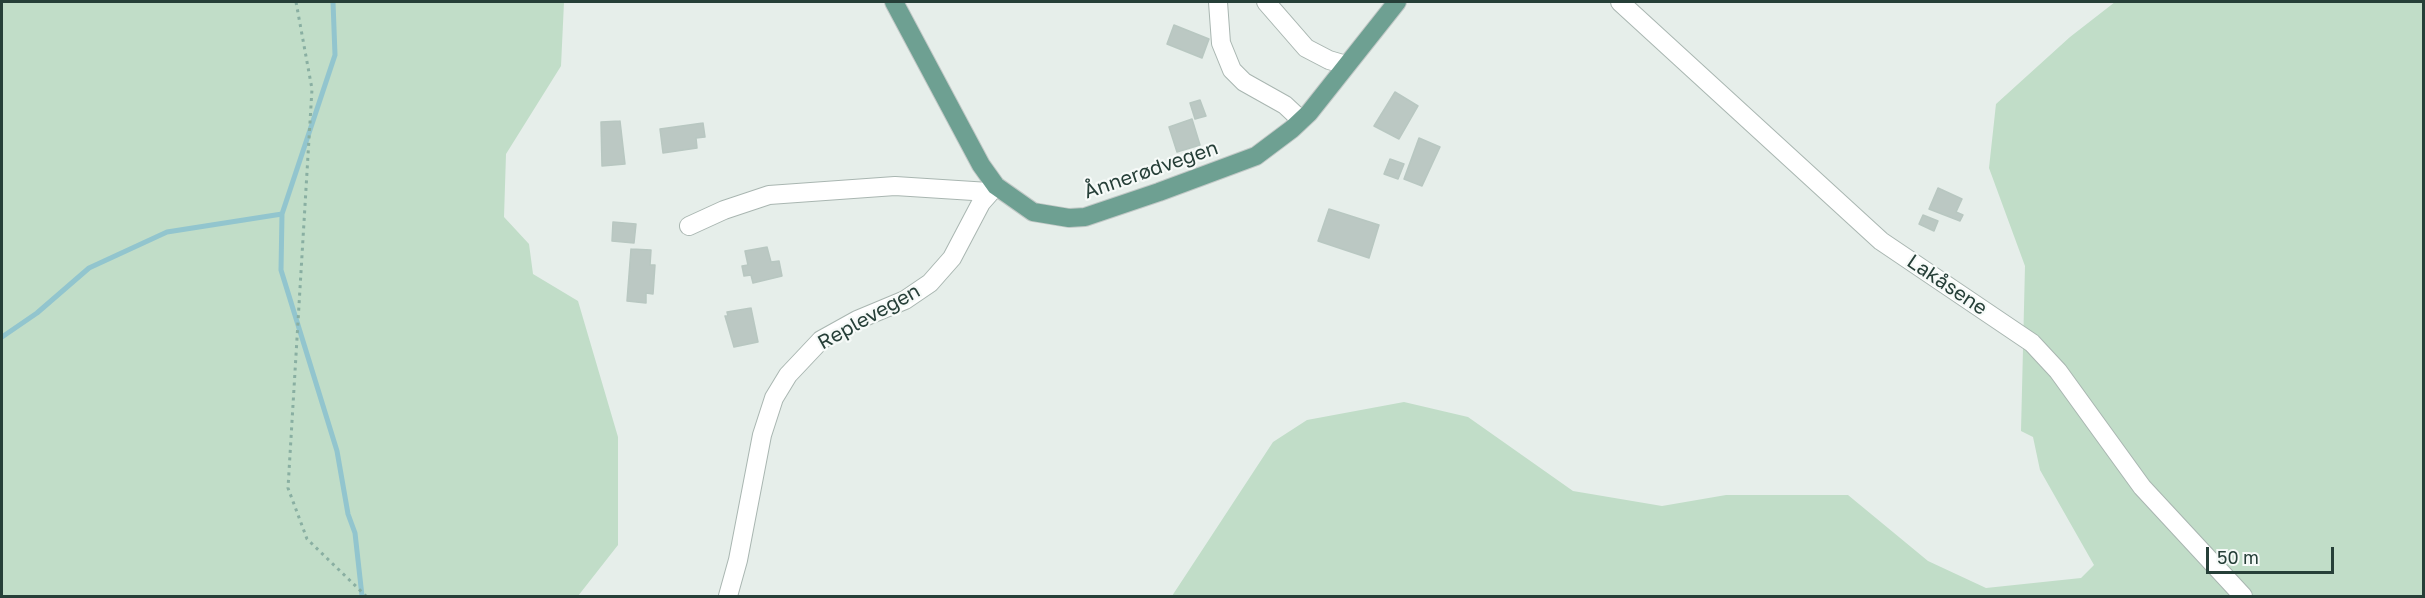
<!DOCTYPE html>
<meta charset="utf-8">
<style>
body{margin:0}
#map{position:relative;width:2425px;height:598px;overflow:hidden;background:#e6eeea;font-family:"Golos Text",sans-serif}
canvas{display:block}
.frame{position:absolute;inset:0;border:3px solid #263f38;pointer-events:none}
.scale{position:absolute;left:2206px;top:547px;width:128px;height:27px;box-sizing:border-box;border:3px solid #263f38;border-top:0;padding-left:8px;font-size:18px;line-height:21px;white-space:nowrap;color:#263f38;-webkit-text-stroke:4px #f6faf8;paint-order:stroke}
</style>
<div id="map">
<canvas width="2425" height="598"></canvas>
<div class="frame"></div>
<div class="scale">50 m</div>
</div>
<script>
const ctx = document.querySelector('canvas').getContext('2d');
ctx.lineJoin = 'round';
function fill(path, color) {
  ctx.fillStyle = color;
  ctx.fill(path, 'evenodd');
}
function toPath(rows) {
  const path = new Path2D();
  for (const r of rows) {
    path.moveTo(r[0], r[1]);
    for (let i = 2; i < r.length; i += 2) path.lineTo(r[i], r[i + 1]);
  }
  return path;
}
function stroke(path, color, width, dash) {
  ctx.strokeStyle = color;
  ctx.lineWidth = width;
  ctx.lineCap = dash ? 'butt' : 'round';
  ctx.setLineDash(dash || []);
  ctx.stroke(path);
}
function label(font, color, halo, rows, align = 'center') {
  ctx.font = font + ' "Golos Text",sans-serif';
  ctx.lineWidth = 4.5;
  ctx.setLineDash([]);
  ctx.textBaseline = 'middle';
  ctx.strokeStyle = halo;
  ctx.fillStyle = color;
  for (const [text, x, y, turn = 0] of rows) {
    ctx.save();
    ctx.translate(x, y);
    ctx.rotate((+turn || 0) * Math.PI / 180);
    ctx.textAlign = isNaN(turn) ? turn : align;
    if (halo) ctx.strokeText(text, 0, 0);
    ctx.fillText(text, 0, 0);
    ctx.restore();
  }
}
fill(toPath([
 [2,2,564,2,561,66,506,154,504,217,529,244,533,274,578,301,618,437,618,545,578,596,2,596],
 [2115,2,2423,2,2423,596,1172,596,1273,442,1307,420,1404,402,1468,417,1573,491,1662,506,1726,495,1848,495,1928,561,1986,588,2081,578,2094,565,2040,470,2033,437,2021,431,2025,266,1989,168,1996,104,2070,37]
]), '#c1ddc8');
stroke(toPath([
 [282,214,281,270,337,451,348,514,355,533,362,596],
 [2,337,37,313,89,268,167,232,282,214,335,55,333,2]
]), '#92c5ce', 5);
const building = toPath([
 [1174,25,1209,39,1202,58,1167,44,1174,25],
 [1395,92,1418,106,1399,139,1374,126,1395,92],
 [1200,100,1206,116,1195,119,1190,103,1200,100],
 [1192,119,1200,145,1177,152,1169,127,1192,119],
 [620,121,625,164,602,166,601,122,620,121],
 [703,123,705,137,696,138,697,148,663,153,660,129,703,123],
 [1419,138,1440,147,1422,186,1404,179,1419,138],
 [1390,159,1404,164,1398,179,1384,174,1390,159],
 [1938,188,1962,199,1956,212,1963,215,1960,221,1929,209,1938,188],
 [1329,209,1379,225,1369,258,1318,241,1329,209],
 [1923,215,1938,221,1934,231,1919,224,1923,215],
 [613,222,636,224,634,243,612,241,613,222],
 [767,247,771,262,779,261,782,276,753,283,751,275,744,276,742,266,748,265,745,251,767,247],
 [631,249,651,250,650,265,655,265,653,294,646,293,646,303,627,301,631,249],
 [751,308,758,342,734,347,725,316,728,316,727,312,751,308]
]);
fill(building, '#bbc8c3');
stroke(building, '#b8c7c1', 1.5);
const minor = toPath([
 [1218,2,1221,43,1232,70,1244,82,1285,105,1301,120],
 [1266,2,1306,48,1329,60,1346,65],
 [1620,2,1881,241,2032,343,2058,371,2142,487,2243,596],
 [689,226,724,210,769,195,895,186,989,192],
 [728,596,738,560,762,435,774,398,788,375,821,340,857,320,905,300,930,283,952,258,981,203,996,186]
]);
const major = toPath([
 [894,2,981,165,996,186,1033,212,1069,218,1085,217,1159,192,1256,156,1292,129,1309,113,1397,2]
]);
stroke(minor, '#a9b6b1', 20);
stroke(major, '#c2c9c7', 20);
stroke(toPath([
 [296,2,312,89,288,488,307,539,366,596]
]), '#89afa2', 3, [3, 4.5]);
stroke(minor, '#fff', 18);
stroke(major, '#6ea092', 18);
label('20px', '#263f38', '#f6faf8', [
 ["Ånnerødvegen",1151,170,-19],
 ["Lakåsene",1947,285,34],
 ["Replevegen",869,317,-29]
]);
</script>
